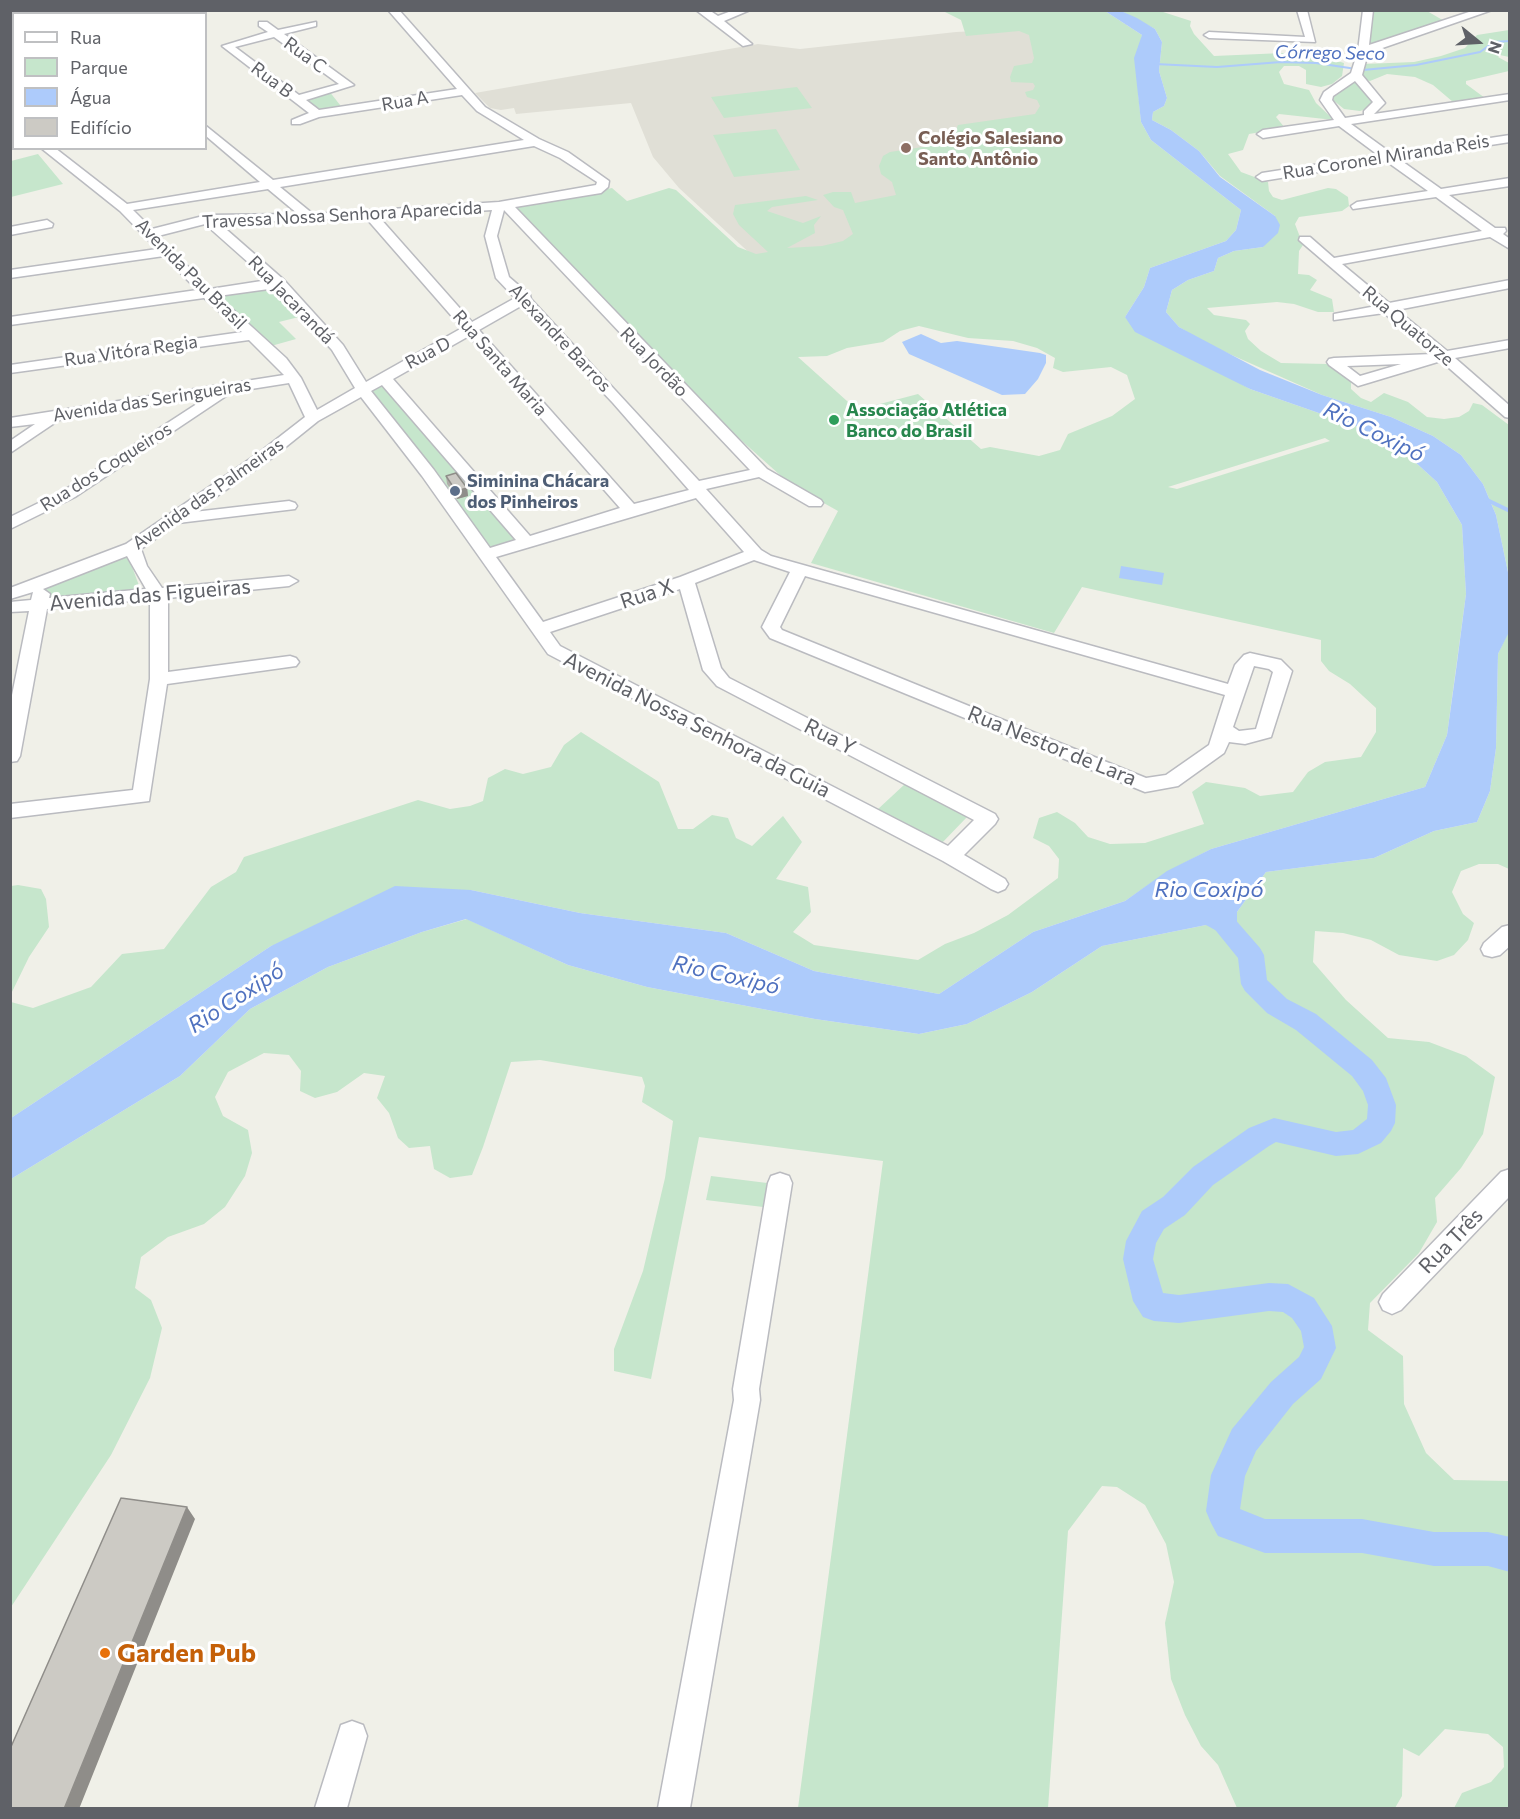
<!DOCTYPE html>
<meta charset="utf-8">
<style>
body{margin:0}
#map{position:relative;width:1520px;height:1819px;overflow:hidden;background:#f0f0e8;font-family:Commissioner,sans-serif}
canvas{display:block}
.frame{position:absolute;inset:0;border:12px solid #5f6167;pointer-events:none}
.legend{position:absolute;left:12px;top:12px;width:195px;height:138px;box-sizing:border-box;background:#fff;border:2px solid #bfc0c2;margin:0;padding:8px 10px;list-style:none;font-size:18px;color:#5f6167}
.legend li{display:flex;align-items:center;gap:12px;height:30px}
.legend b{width:30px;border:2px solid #bfc0c2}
.north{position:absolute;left:1448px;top:12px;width:60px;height:60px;-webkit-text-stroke:4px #fff;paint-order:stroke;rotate:108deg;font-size:16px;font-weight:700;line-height:24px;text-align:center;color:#5f6167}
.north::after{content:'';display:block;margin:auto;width:21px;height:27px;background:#5f6167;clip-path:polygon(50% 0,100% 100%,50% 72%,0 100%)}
</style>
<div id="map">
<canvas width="1520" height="1819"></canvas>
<div class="frame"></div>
<ul class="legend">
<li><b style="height:8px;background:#fff"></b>Rua</li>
<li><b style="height:16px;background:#c6e6cc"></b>Parque</li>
<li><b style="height:16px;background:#adcbfb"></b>Água</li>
<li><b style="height:16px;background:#cccac4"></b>Edifício</li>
</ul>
<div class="north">N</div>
</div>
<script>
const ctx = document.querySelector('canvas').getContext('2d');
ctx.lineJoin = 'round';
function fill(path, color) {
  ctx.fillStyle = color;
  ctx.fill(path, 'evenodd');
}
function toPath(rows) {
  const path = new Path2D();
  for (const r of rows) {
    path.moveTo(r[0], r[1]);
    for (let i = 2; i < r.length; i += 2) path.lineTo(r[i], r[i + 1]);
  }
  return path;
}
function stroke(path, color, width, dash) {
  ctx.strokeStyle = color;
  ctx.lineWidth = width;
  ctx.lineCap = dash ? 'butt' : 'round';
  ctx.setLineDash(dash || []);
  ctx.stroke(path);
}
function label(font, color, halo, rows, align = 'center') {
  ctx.font = font + ' Commissioner,sans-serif';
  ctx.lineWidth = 6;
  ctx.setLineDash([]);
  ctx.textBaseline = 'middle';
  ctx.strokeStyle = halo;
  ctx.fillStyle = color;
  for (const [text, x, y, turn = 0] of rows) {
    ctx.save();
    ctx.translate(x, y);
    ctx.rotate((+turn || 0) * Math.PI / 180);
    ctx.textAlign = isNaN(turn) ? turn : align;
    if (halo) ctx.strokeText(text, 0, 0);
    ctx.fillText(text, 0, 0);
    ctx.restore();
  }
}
fill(toPath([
 [1126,24,1137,200,755,258,679,188,653,157,631,103,516,114,514,108,501,110,490,108,475,93,758,44,800,49,956,32]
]), '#e0dfd6');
fill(toPath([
 [943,11,1105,11,1142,35,1138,91,1141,122,1151,140,1241,210,1236,230,1226,241,1150,268,1144,287,1125,317,1250,389,1356,426,1403,451,1437,482,1462,525,1466,594,1447,735,1425,787,1211,849,1167,872,1125,901,1033,932,939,994,814,971,726,933,580,913,471,890,271,946,11,1118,11,1002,33,1008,91,987,122,954,164,949,211,887,236,872,244,857,418,800,450,809,470,806,483,801,488,778,505,769,523,774,551,767,564,745,581,732,659,782,678,829,693,829,712,815,728,818,736,838,752,846,783,816,802,842,776,879,808,887,811,912,793,932,814,945,918,960,945,944,974,933,1008,915,1058,878,1059,859,1049,846,1033,838,1039,818,1057,812,1075,823,1088,837,1110,844,1145,843,1204,824,1192,792,1206,782,1245,788,1260,796,1293,792,1308,772,1325,762,1361,757,1376,732,1376,708,1350,684,1329,671,1321,661,1321,640,1082,587,1054,633,811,563,838,511,790,484,732,432,576,278,511,207,612,188,627,201,669,188,676,190,738,247,756,254,768,252,739,225,733,214,735,205,806,196,818,200,772,207,767,211,803,223,821,216,814,225,815,233,787,248,822,246,843,241,853,234,843,210,834,207,823,195,833,192,851,192,855,203,896,195,892,182,881,174,879,166,883,156,890,152,942,144,957,137,955,132,958,125,1035,114,1040,106,1037,100,1027,97,1025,92,1033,90,1035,86,1033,83,1011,82,1010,77,1014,66,1032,63,1034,58,1029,35,1019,31,966,36,961,20],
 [919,326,968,338,1013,341,1037,348,1055,358,1053,368,1063,372,1111,367,1127,375,1135,399,1112,416,1068,434,1060,450,1039,456,990,447,981,449,918,394,857,410,798,357,827,356,847,348,883,342,900,331],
 [1325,438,1330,441,1177,489,1168,487],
 [1121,11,1160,11,1191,21,1190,26,1194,34,1214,56,1283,53,1317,55,1344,63,1342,76,1332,84,1321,87,1306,84,1306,70,1299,66,1284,66,1279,72,1284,84,1309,90,1316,103,1334,120,1279,114,1276,117,1285,128,1249,134,1243,150,1228,154,1241,172,1268,182,1269,191,1273,197,1282,200,1328,188,1336,189,1348,197,1349,206,1342,211,1299,217,1295,224,1303,245,1299,251,1298,274,1309,275,1317,280,1310,290,1332,299,1334,312,1318,312,1294,304,1277,302,1207,308,1214,315,1246,320,1250,324,1245,331,1248,339,1261,351,1281,363,1327,364,1351,382,1351,389,1361,398,1371,402,1384,393,1408,402,1427,417,1444,419,1459,417,1469,411,1473,403,1482,405,1509,425,1509,577,1496,515,1483,484,1461,455,1433,436,1391,417,1322,395,1209,345,1179,327,1166,312,1172,290,1188,280,1214,271,1218,258,1234,251,1263,247,1275,216,1220,176,1199,151,1171,130,1152,120,1153,112,1164,106,1167,98,1159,71,1162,42,1155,29],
 [1372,11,1427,11,1446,22,1366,47],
 [1509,30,1509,57,1500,55,1498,57,1509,63,1509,71,1466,81,1466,84,1485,98,1453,102,1433,85,1415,77,1387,74,1370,81,1365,80,1362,72,1365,64,1414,62,1441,56,1465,48,1477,35],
 [1353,81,1357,82,1373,98,1373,104,1369,108,1360,111,1344,109,1333,100,1331,97],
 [797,87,812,108,724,118,711,97],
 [329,91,344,110,318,113,301,99],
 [776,129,800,170,734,177,713,135],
 [38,154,63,184,11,197,11,161],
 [277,287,299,317,279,322,296,339,271,346,215,293],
 [381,381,519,541,489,551,368,390],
 [127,553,141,591,42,602,46,586],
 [1509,630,1509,869,1498,864,1479,864,1461,871,1452,892,1463,914,1474,923,1468,940,1454,955,1437,961,1399,955,1371,940,1343,933,1315,931,1313,962,1346,1000,1388,1038,1429,1042,1466,1056,1495,1077,1483,1134,1461,1168,1435,1198,1437,1222,1419,1253,1370,1303,1368,1330,1403,1356,1404,1404,1426,1453,1454,1480,1509,1481,1509,1808,1454,1808,1462,1793,1491,1782,1504,1767,1503,1747,1488,1734,1445,1729,1419,1756,1403,1748,1402,1796,1395,1808,1237,1808,1218,1765,1201,1746,1185,1715,1171,1679,1165,1623,1174,1582,1166,1544,1145,1505,1117,1487,1102,1486,1068,1531,1048,1808,798,1808,883,1161,699,1137,651,1379,614,1371,614,1349,643,1271,665,1178,673,1121,642,1102,645,1086,642,1077,540,1060,511,1062,483,1147,472,1175,450,1178,434,1169,430,1146,409,1148,398,1138,389,1113,377,1098,385,1076,364,1073,337,1092,315,1098,300,1091,301,1071,289,1055,264,1053,228,1072,215,1097,223,1116,248,1130,252,1153,245,1176,225,1207,204,1224,168,1237,141,1257,135,1288,151,1300,162,1328,150,1378,111,1455,11,1607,11,1179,180,1076,250,1009,328,967,422,932,467,919,568,965,647,987,815,1019,919,1034,967,1024,1032,992,1102,946,1206,925,1237,912,1266,872,1374,858,1434,831,1477,822,1490,791,1496,748,1498,654],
 [905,784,967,817,941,844,877,810],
 [18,885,41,889,46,899,49,927,29,957,11,994,11,886],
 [711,1176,767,1183,763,1207,706,1200]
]), '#c6e6cc');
fill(toPath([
 [1105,11,1121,11,1137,18,1155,29,1162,42,1159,71,1167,98,1164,106,1153,112,1152,120,1171,130,1199,151,1220,177,1275,216,1280,225,1278,233,1263,247,1234,251,1218,258,1214,271,1188,280,1172,290,1166,312,1179,327,1260,370,1322,395,1391,417,1433,436,1461,455,1483,484,1496,515,1509,577,1510,630,1498,654,1496,748,1490,791,1477,822,1434,831,1374,858,1266,872,1237,912,1237,942,1206,925,1102,946,1032,992,967,1024,919,1034,815,1019,647,987,568,965,466,919,422,932,328,967,250,1009,180,1076,11,1179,11,1118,271,946,395,886,471,890,580,913,726,933,814,971,939,994,1033,932,1125,901,1167,871,1211,849,1425,787,1447,735,1456,670,1466,594,1462,525,1437,482,1403,451,1356,426,1250,389,1135,332,1125,317,1144,287,1150,268,1226,241,1236,230,1241,210,1151,140,1141,122,1134,58,1142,35],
 [921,334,941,343,957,341,1040,353,1046,355,1046,363,1038,379,1025,394,1002,395,909,354,902,342],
 [1121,566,1164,573,1162,585,1119,578]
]), '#adcbfb');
stroke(toPath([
 [1155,64,1217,67,1281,62,1316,63,1363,70,1416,65,1480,52,1494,42,1510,41]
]), '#adcbfb', 2);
stroke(toPath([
 [1485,499,1510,511]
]), '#adcbfb', 4);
fill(toPath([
 [1217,906,1226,909,1260,948,1264,955,1267,980,1287,999,1316,1014,1372,1060,1386,1078,1396,1105,1395,1123,1391,1131,1381,1143,1358,1154,1336,1156,1276,1142,1269,1146,1213,1185,1185,1215,1164,1229,1156,1243,1153,1259,1163,1293,1179,1295,1269,1283,1288,1284,1314,1298,1332,1326,1336,1348,1321,1379,1293,1404,1256,1451,1245,1476,1240,1509,1265,1519,1362,1519,1434,1532,1488,1532,1510,1537,1510,1572,1488,1566,1434,1566,1362,1553,1265,1553,1218,1536,1211,1523,1206,1511,1211,1475,1232,1429,1271,1382,1299,1357,1304,1347,1301,1331,1292,1318,1283,1312,1269,1311,1179,1323,1154,1321,1143,1317,1133,1301,1123,1259,1126,1241,1142,1211,1163,1197,1193,1167,1249,1128,1274,1118,1336,1132,1353,1130,1367,1119,1368,1105,1363,1091,1352,1076,1296,1030,1267,1013,1245,991,1241,984,1238,958,1204,916,1208,909,1217,906]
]), '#adcbfb');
const minor = toPath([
 [45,10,57,10,60,14,48,14,45,10],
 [141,10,153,10,156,14,144,14,141,10],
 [388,10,399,10,485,107,539,139,568,152,609,181,608,187,601,193,515,207,767,469,821,500,823,503,821,506,809,506,759,477,706,489,761,550,771,556,1228,684,1235,665,1244,655,1250,653,1281,660,1292,671,1271,737,1245,744,1229,742,1224,753,1178,786,1145,792,770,638,762,627,790,572,754,560,695,583,721,668,729,678,995,814,998,819,995,824,964,855,1005,879,1008,884,1005,889,998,892,991,889,943,861,548,654,422,476,361,397,318,421,272,458,194,512,289,501,295,503,297,506,295,509,178,523,141,549,147,566,162,588,289,576,298,581,289,586,168,598,168,672,290,656,296,658,299,662,296,666,167,684,149,801,10,818,10,804,133,790,150,679,150,599,47,609,20,756,17,761,10,762,10,705,29,611,10,612,10,602,31,600,33,592,10,599,10,588,126,544,260,452,305,417,289,383,232,392,75,497,10,529,10,517,63,491,209,396,59,420,10,453,10,441,35,424,10,427,10,418,284,375,249,340,10,373,10,365,242,332,204,298,10,325,10,317,197,290,164,256,10,278,10,270,157,249,120,211,41,148,55,148,127,204,260,182,206,136,206,126,273,180,524,140,477,111,462,95,319,117,300,124,292,124,292,120,309,113,222,46,268,32,259,26,259,22,267,22,278,30,316,22,316,26,284,34,354,85,306,100,319,110,457,89,388,10],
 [274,37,339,84,299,95,235,47,274,37],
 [534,146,560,158,597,182,596,185,499,202,313,214,280,187,534,146],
 [268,189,298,214,207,215,152,229,133,210,268,189],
 [492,210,485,236,496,278,515,298,472,322,379,217,492,210],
 [504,210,750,470,699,481,531,299,530,295,509,277,497,236,504,210],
 [366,218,462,328,366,382,343,345,284,280,219,223,366,218],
 [205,224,268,280,210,289,158,236,205,224],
 [276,288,332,350,355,388,317,410,301,378,286,358,218,296,276,288],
 [521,306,613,403,689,490,634,504,479,330,521,306],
 [469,336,620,508,530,536,393,379,469,336],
 [382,385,516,540,490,548,434,470,371,391,382,385],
 [696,498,744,552,680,577,543,622,496,557,696,498],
 [127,556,146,589,49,598,50,594,43,589,127,556],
 [805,576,1225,695,1209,745,1166,775,1146,778,782,630,780,627,805,576],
 [680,589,703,670,717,686,974,820,948,846,560,646,550,632,680,589],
 [1254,666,1269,669,1273,672,1256,729,1239,731,1233,727,1254,666],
 [696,10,709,10,718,16,734,10,750,10,724,21,752,44,743,46,696,10],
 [1297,10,1307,10,1315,42,1209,38,1204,35,1209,32,1305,37,1297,10],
 [1363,10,1373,10,1369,45,1475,10,1492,10,1368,53,1362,75,1385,103,1374,114,1510,94,1510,100,1351,124,1391,153,1510,135,1510,142,1399,159,1441,189,1510,178,1510,186,1449,195,1495,228,1505,228,1506,231,1503,234,1510,239,1510,249,1490,237,1342,264,1389,303,1510,280,1510,288,1397,310,1447,351,1510,340,1510,348,1455,358,1510,406,1510,418,1505,417,1441,361,1358,386,1329,365,1327,362,1329,359,1334,358,1433,354,1384,313,1334,320,1334,314,1376,306,1299,240,1300,237,1310,237,1334,258,1482,231,1436,197,1353,209,1351,206,1357,202,1428,191,1386,161,1262,181,1256,177,1262,173,1378,155,1339,126,1263,138,1257,134,1263,130,1334,120,1320,100,1324,92,1351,73,1358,51,1363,10],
 [1355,81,1373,102,1364,111,1364,115,1345,118,1332,100,1333,96,1355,81],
 [1401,364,1360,376,1347,366,1401,364],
 [10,113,14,113,14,122,10,122,10,113],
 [47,220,53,224,52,227,10,235,10,227,47,220],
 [1510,925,1510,946,1500,955,1492,957,1484,955,1481,949,1484,943,1502,927,1510,925],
 [1510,1169,1510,1196,1401,1310,1392,1314,1383,1310,1379,1302,1383,1294,1501,1172,1510,1169],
 [780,1173,789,1176,792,1183,759,1389,760,1400,690,1808,658,1808,734,1400,733,1389,768,1183,771,1176,780,1173],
 [352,1721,363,1725,367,1736,347,1808,315,1808,341,1725,352,1721]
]);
const highway = toPath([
 [200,10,197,14,173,14,176,10,200,10],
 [10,52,14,52,14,61,10,62,10,52]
]);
stroke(minor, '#babbc0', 3);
stroke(highway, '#ecce0c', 3);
fill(minor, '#fff');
fill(highway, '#f8f197');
fill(toPath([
 [446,476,467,488,468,496,457,499,447,484]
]), '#afaea9');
fill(toPath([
 [117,10,133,10,124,14,118,14],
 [467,488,468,496,457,499,456,491],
 [187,1507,195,1519,79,1809,64,1809]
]), '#8f8d89');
const building = toPath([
 [456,473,467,488,456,491,446,476,456,473],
 [121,1498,187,1507,64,1809,10,1809,10,1749,121,1498]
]);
fill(building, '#cccac4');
stroke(building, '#8f8d89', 1.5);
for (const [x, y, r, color] of [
 [906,148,6,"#8d6e63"],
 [834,420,6,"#2e9e5b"],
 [455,491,6,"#5c6f8a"],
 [105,1653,6,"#e8710a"]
]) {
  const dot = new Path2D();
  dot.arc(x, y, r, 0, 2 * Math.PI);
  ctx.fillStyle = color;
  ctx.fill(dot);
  stroke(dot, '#fff', 2);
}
label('italic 18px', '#4f71bf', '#fff', [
 ["Córrego Seco",1330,53,1]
]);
label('18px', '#5f6167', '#fff', [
 ["Rua C",305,55,36],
 ["Rua B",272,80,37],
 ["Rua A",405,101,-10],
 ["Rua Coronel Miranda Reis",1386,157,-9],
 ["Travessa Nossa Senhora Aparecida",342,215,-3],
 ["Avenida Pau Brasil",191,274,45],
 ["Rua Jacarandá",291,300,46],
 ["Rua Quatorze",1408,326,40],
 ["Alexandre Barros",560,338,47],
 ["Rua Vitóra Regia",131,351,-8],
 ["Rua D",428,353,-28],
 ["Rua Jordão",654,362,46],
 ["Rua Santa Maria",500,363,49],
 ["Avenida das Seringueiras",152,400,-9],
 ["Rua dos Coqueiros",106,467,-32],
 ["Avenida das Palmeiras",208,494,-35]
]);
label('bold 18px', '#785e54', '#fff', [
 ["Colégio Salesiano",918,138],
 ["Santo Antônio",918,159]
], 'left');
label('bold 18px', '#27864d', '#fff', [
 ["Associação Atlética",846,410],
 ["Banco do Brasil",846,431]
], 'left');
label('bold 18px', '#4e5e75', '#fff', [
 ["Siminina Chácara",467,481],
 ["dos Pinheiros",467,502]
], 'left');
label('21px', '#5f6167', '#fff', [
 ["Rua X",647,594,-18],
 ["Avenida das Figueiras",150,595,-5],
 ["Avenida Nossa Senhora da Guia",697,725,27],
 ["Rua Y",830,737,27],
 ["Rua Nestor de Lara",1052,746,22],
 ["Rua Três",1451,1241,-46]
]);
label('italic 22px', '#4f71bf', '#fff', [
 ["Rio Coxipó",1374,432,26],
 ["Rio Coxipó",1209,890],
 ["Rio Coxipó",726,975,13],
 ["Rio Coxipó",236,998,-33]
]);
label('bold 26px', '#c56008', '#fff', [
 ["Garden Pub",117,1653]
], 'left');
</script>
